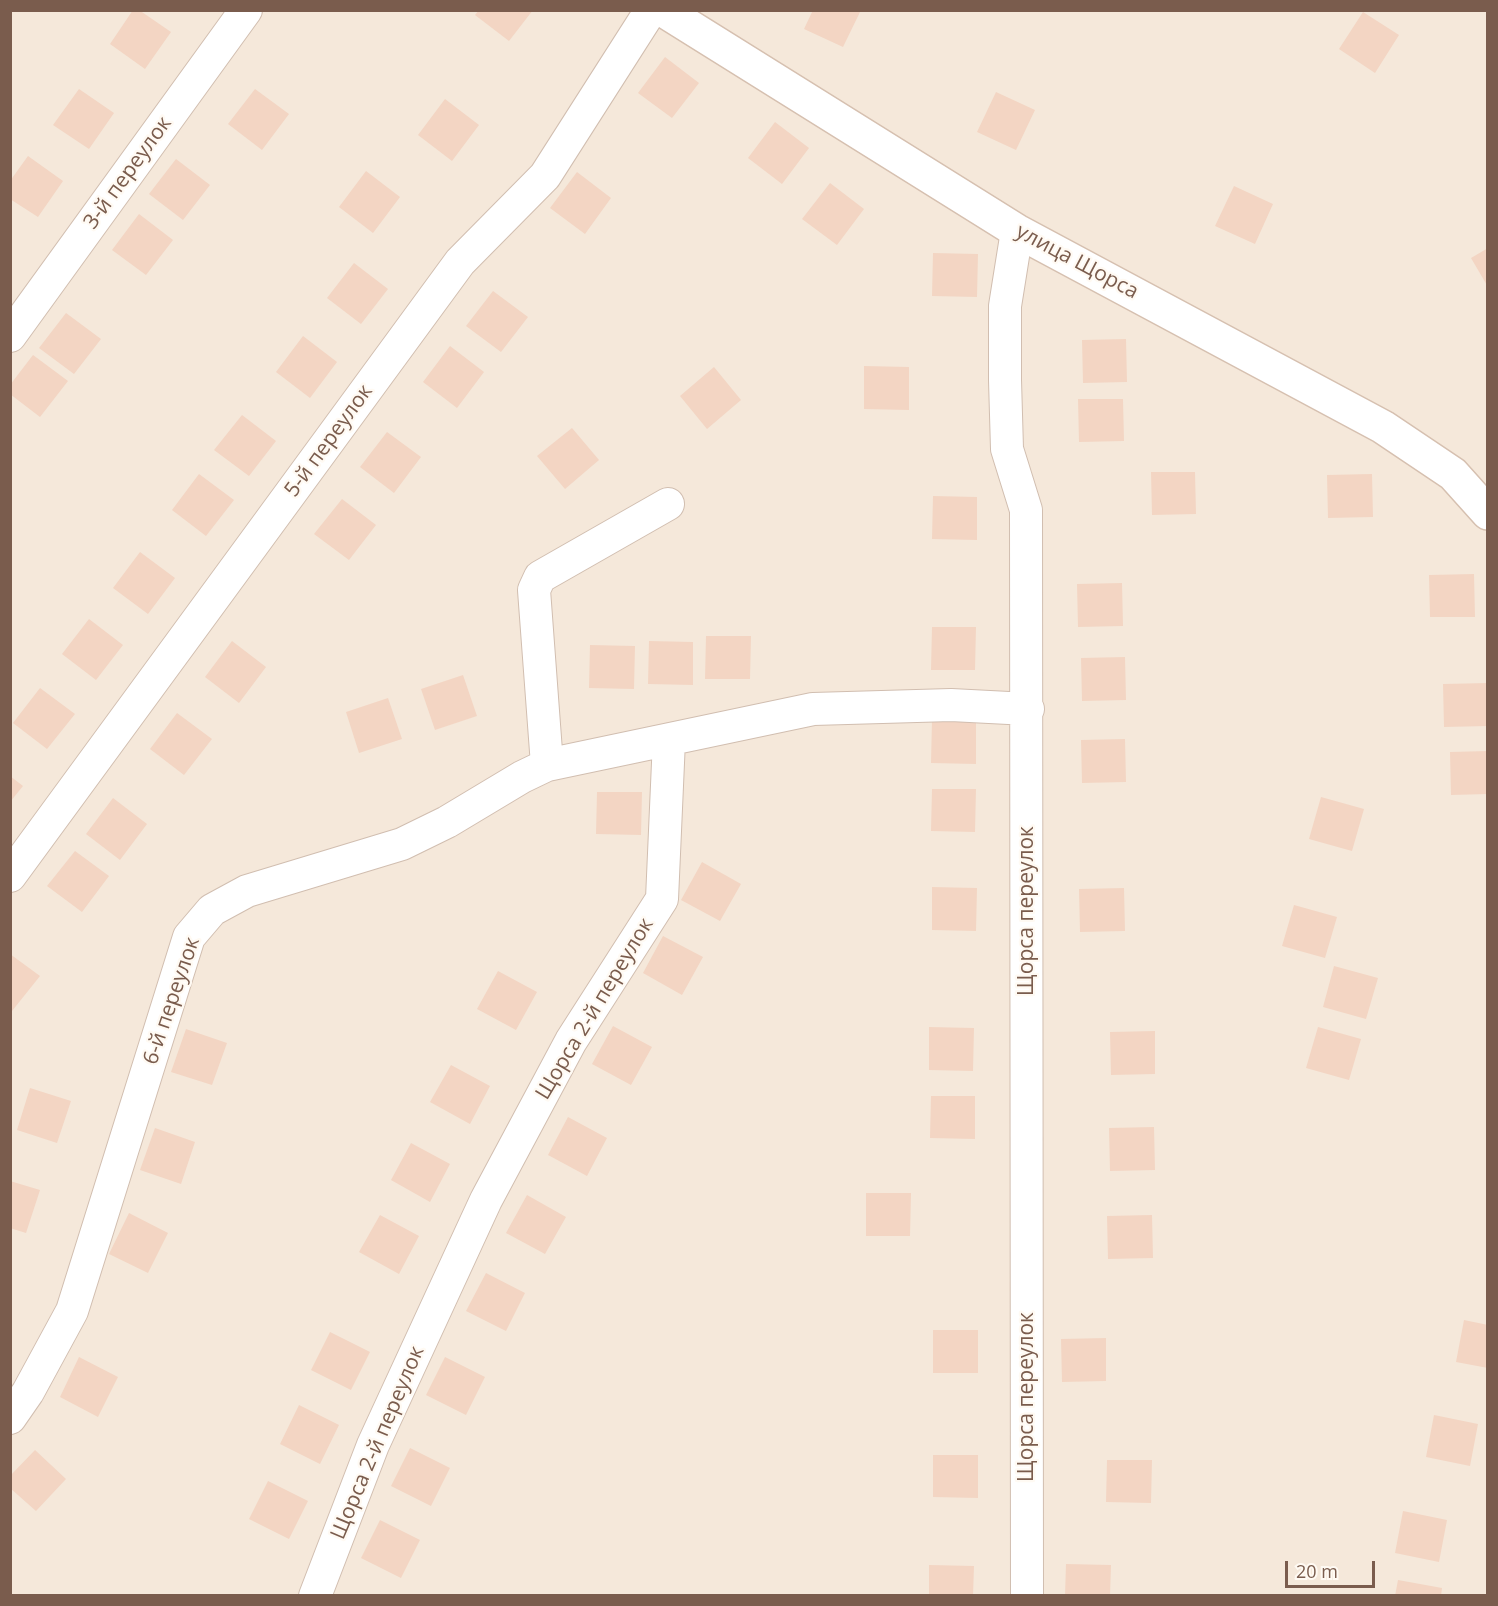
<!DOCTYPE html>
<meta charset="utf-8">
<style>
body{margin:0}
#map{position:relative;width:1498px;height:1606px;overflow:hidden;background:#fdf6ec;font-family:"Open Sans",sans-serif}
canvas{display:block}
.frame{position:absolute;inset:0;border:12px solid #7a5c4d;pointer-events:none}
.scale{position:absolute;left:1285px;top:1561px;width:90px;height:27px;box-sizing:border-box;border:3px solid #7a5c4d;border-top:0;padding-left:8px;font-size:18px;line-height:21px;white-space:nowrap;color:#7a5c4d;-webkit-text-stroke:4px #fffaf3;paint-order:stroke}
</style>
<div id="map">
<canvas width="1498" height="1606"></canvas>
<div class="frame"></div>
<div class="scale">20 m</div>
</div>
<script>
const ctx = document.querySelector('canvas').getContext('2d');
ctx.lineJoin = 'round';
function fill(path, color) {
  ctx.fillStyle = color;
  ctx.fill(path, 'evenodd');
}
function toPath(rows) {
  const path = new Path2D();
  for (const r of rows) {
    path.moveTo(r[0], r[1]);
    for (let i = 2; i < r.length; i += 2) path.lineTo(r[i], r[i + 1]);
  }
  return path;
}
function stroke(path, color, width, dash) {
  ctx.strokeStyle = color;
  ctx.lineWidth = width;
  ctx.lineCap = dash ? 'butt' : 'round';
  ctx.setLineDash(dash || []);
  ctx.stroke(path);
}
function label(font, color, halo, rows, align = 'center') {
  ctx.font = font + ' "Open Sans",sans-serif';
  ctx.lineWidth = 4.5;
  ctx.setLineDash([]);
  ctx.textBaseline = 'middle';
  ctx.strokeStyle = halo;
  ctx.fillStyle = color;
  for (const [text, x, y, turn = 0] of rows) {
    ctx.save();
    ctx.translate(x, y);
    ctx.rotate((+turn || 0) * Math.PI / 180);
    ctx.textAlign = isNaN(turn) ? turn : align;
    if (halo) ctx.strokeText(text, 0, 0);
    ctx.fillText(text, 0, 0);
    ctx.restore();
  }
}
fill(toPath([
 [11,11,1487,11,1487,1595,11,1595]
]), '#f5e8da');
fill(toPath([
 [133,10,139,10,171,32,145,69,110,44],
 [479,10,533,10,509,41,475,15],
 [813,10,861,10,843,47,804,29],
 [1363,12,1399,35,1375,73,1339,49],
 [665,57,699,83,672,118,638,93],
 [79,89,114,113,89,149,53,125],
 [255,89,289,114,262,150,228,124],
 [996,92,1035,110,1016,150,977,132],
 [445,99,479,125,452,161,418,135],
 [775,122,809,148,782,184,748,158],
 [28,156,63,181,38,217,10,199,10,181],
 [176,159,210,185,183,220,149,194],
 [366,171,400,197,373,233,339,207],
 [577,172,611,198,585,234,550,208],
 [830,183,864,209,837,245,802,219],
 [1234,186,1273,204,1255,244,1215,226],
 [139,214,173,240,146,275,112,250],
 [1488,248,1488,287,1471,258],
 [933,253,978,254,977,297,932,296],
 [354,263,388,289,361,324,327,298],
 [493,291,528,317,501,352,466,326],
 [66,313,101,339,74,374,39,348],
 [303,336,337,362,310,398,276,372],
 [1126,339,1127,382,1083,383,1082,340],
 [450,346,484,372,457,408,423,382],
 [33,355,68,381,40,417,10,394,10,385],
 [864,366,909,367,909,410,864,409],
 [714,367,741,400,707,429,680,396],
 [1078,399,1123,399,1124,441,1079,442],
 [242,415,276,441,249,476,214,450],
 [572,428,599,460,565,489,537,456],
 [387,432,421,457,394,493,360,467],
 [1151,472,1195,472,1196,514,1152,515],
 [199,474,234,500,206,536,172,510],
 [1372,474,1373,517,1328,518,1327,475],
 [933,496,977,497,977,540,932,539],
 [342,499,376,525,349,560,314,534],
 [140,552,175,578,148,614,113,588],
 [1474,574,1475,617,1430,617,1429,575],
 [1122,583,1123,626,1078,627,1077,584],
 [89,619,123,645,96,680,62,654],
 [932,627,976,627,975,670,931,670],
 [706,636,751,636,750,679,705,679],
 [232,641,266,667,239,703,205,677],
 [649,641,693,642,693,685,648,684],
 [590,645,635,646,634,689,589,688],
 [1125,657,1126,700,1082,701,1081,658],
 [463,675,477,716,435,730,421,689],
 [1488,683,1488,726,1444,727,1443,684],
 [40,688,75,714,47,749,13,723],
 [388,698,402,739,359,753,346,712],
 [177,713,212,739,184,775,150,749],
 [932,720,976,721,976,764,931,763],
 [1125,739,1126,782,1082,783,1081,740],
 [1488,751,1488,794,1451,795,1450,752],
 [10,776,23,786,10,802],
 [932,789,976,789,975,832,931,831],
 [597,792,642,792,641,835,596,834],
 [1321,797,1364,809,1352,851,1309,839],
 [113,798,147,824,120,860,86,834],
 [75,851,109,876,82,912,47,886],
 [702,862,741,884,720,921,681,900],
 [932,887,977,888,976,931,932,930],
 [1124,888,1125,931,1080,932,1079,889],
 [1294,905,1337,917,1325,958,1282,946],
 [663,936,703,957,682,995,643,973],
 [10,954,40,976,12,1011,10,1010],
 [1334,966,1378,978,1366,1019,1323,1007],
 [498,971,537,992,516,1030,477,1009],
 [613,1026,652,1047,631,1085,592,1064],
 [929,1027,974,1028,973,1071,929,1070],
 [1318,1027,1361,1039,1349,1080,1306,1068],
 [186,1029,227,1043,212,1085,171,1072],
 [1155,1031,1155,1074,1111,1075,1110,1032],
 [451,1065,490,1086,470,1124,430,1102],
 [30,1088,71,1101,57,1143,17,1130],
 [931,1096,975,1096,975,1139,930,1138],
 [568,1117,607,1138,587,1176,548,1155],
 [1154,1127,1155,1170,1110,1171,1109,1128],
 [155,1128,195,1142,181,1184,140,1170],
 [411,1143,450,1164,430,1202,391,1180],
 [10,1181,40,1190,26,1233,10,1228],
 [866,1193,911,1193,910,1236,866,1236],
 [527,1195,566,1217,545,1254,506,1233],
 [129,1213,168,1233,148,1273,109,1254],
 [380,1215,419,1236,399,1274,359,1252],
 [1152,1215,1153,1258,1108,1259,1107,1216],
 [486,1273,525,1293,506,1331,466,1311],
 [1464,1320,1488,1325,1488,1368,1456,1362],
 [933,1330,978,1330,978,1373,933,1373],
 [330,1332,370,1352,351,1390,311,1370],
 [1106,1338,1106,1381,1062,1382,1061,1339],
 [79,1357,118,1377,98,1417,60,1397],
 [445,1357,485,1377,466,1415,426,1395],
 [299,1405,339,1425,320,1464,280,1444],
 [1434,1415,1478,1424,1470,1466,1426,1457],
 [410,1448,450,1468,431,1506,391,1486],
 [35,1450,66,1479,36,1511,10,1488,10,1476],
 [933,1455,978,1455,978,1498,933,1497],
 [1107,1460,1152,1460,1151,1503,1106,1502],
 [268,1481,308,1501,289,1539,249,1519],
 [1403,1511,1447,1520,1439,1562,1395,1553],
 [380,1520,420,1540,401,1578,361,1558],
 [1066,1564,1111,1565,1110,1596,1065,1596],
 [929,1565,974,1566,973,1596,929,1596],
 [1398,1580,1442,1588,1441,1596,1395,1596]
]), '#f3d5c3');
const street = toPath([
 [1017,231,1005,306,1005,380,1007,449,1026,510,1027,1596],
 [10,336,246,10],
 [547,765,534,590,540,577,668,504],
 [10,876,460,262,545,176,651,10],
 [10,1418,28,1392,72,1311,189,937,212,910,247,891,402,844,447,822,522,777,547,765,813,709,951,705,1028,709],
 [315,1596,373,1445,486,1200,571,1041,662,899,669,740]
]);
const secondary = toPath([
 [663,10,1017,231,1383,427,1453,474,1488,513]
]);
stroke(street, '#d1beb0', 34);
stroke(secondary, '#d6c0b0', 36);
stroke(street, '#fff', 32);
stroke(secondary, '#fff', 33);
label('21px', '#7a5c4d', '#fffaf3', [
 ["3-й переулок",128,173,-54],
 ["улица Щорса",1077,262,28],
 ["5-й переулок",329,441,-54],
 ["Щорса переулок",1027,911,-90],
 ["6-й переулок",172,1001,-71],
 ["Щорса 2-й переулок",595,1009,-59],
 ["Щорса переулок",1027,1397,-90],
 ["Щорса 2-й переулок",378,1443,-67]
]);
</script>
